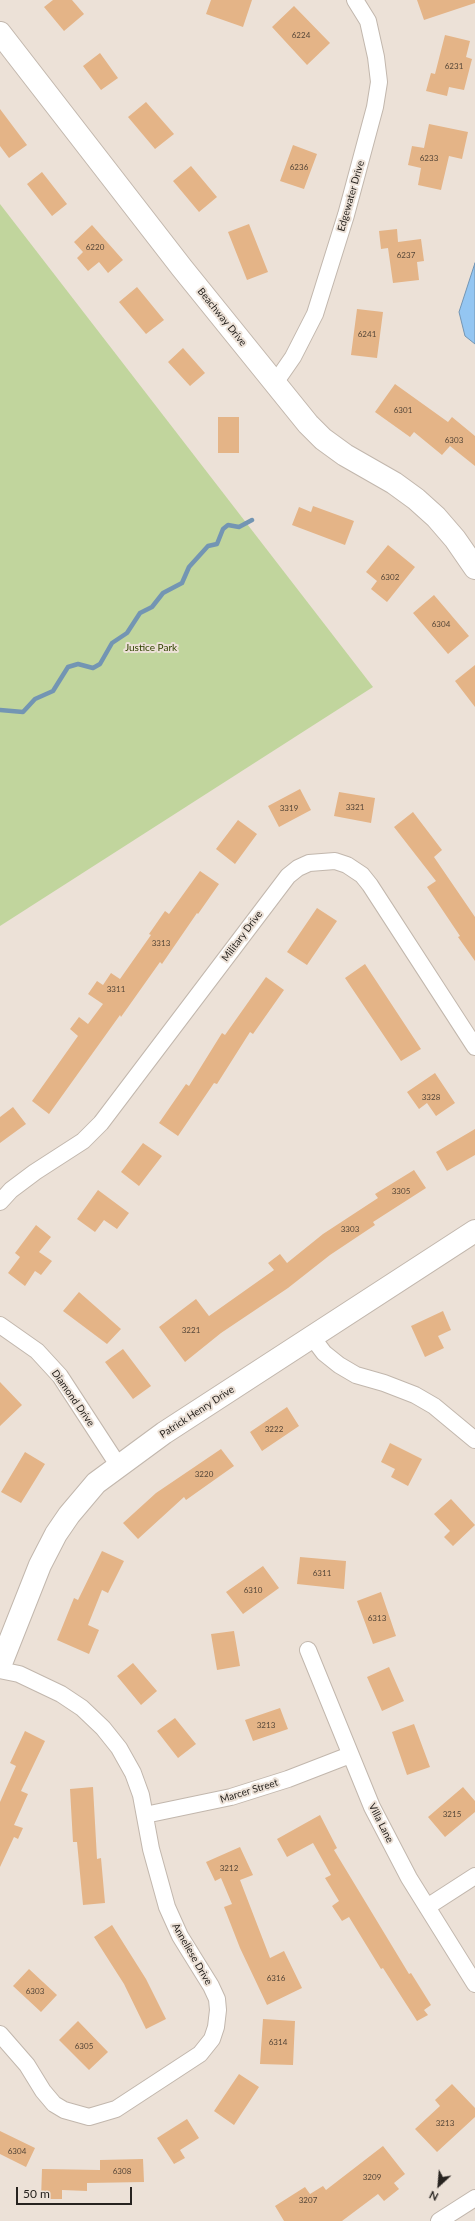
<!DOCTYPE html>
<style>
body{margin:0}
#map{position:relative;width:475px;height:2221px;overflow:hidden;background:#ece1d7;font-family:Lato,sans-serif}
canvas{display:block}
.north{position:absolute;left:419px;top:2165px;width:40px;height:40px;-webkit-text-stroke:3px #ece1d7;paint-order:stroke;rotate:206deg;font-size:11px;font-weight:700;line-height:16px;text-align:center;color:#27231f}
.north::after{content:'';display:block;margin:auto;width:14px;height:18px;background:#27231f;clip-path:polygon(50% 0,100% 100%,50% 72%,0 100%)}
.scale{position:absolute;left:16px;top:2187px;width:116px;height:18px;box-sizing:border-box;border:2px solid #27231f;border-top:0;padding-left:5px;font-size:12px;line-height:14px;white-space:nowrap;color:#27231f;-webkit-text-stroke:3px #ece1d7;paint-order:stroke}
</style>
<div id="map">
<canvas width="475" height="2221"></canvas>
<div class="north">N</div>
<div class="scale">50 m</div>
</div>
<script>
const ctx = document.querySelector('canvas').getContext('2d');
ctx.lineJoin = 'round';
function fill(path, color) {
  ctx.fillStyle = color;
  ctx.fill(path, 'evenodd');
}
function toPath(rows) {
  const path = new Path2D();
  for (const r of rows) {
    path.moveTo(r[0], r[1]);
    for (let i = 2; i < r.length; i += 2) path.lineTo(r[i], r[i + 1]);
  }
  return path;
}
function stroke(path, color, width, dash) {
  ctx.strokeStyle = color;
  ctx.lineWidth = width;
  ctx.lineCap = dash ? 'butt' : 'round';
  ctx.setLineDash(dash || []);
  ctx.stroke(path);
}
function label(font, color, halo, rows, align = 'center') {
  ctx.font = font + ' Lato,sans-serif';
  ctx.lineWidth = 4;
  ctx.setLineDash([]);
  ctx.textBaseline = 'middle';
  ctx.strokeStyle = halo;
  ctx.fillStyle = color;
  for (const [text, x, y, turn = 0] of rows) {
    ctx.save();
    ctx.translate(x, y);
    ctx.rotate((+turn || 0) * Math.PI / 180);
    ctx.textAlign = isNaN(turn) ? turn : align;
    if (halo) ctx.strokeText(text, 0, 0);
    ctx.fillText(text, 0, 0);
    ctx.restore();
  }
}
fill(toPath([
 [0,204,373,687,0,926]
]), '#c1d59d');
const water = toPath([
 [475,263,475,344,465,336,459,312,475,263]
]);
fill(water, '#94c6f2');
stroke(water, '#7395b3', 1);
stroke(toPath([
 [0,710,23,712,35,699,53,691,68,667,78,664,93,668,100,664,112,643,127,633,140,613,152,607,163,593,182,583,189,567,208,546,217,544,223,529,228,525,239,527,252,520]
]), '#7395b3', 4.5);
fill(toPath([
 [53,0,72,0,84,14,64,31,44,7],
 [211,0,252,0,243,27,206,14],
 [417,0,475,0,475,3,424,20],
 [294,6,330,43,307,65,272,27],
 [445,35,470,41,466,57,472,59,464,90,449,87,447,96,426,91,431,73,435,74],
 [100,53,118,78,101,90,83,66],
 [146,102,174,134,155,149,128,117],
 [0,109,27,145,9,158,0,146],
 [429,124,468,132,462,159,449,156,441,190,418,185,421,168,408,165,412,146,424,148],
 [293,145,317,154,304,189,280,181],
 [191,166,217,197,199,212,173,181],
 [42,172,67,204,52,216,27,184],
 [249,224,268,272,247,280,228,232],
 [92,225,123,260,108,273,99,262,88,271,77,258,83,252,74,242],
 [397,229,398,242,421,239,424,261,417,262,419,280,393,283,388,248,381,249,379,231],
 [137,287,164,320,146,334,119,302],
 [357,309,383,312,377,358,351,355],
 [183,348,205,373,190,386,168,362],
 [395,384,448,422,452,417,475,436,475,466,450,446,442,455,414,432,410,437,375,412],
 [218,417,239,417,239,453,218,453],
 [313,506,354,521,345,545,292,525,299,507,311,512],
 [388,545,415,567,387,602,371,589,377,581,366,572],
 [434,595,469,636,448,654,413,613],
 [475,665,475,707,455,681],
 [300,789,311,810,279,827,268,806],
 [339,792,375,798,371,823,334,816],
 [413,812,442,850,434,857,475,917,475,961,458,937,460,936,427,887,436,881,394,827],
 [238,820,257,834,235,864,216,849],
 [200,871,219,884,198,914,197,913,162,964,160,962,121,1017,120,1015,49,1114,32,1101,78,1036,70,1029,79,1017,88,1024,103,1004,88,994,97,981,103,985,111,973,120,979,151,935,149,934,165,911,169,914],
 [317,908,337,921,307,965,287,952],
 [365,964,421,1049,401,1061,345,978],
 [266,977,284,990,253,1034,250,1032,217,1084,214,1083,178,1136,159,1123,186,1084,189,1086,222,1033,225,1035],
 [435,1073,455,1103,436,1116,427,1103,419,1109,407,1092],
 [13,1107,26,1124,0,1143,0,1117],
 [475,1129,475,1155,447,1171,436,1152],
 [143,1143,162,1156,139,1186,121,1172],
 [414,1170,426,1188,373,1222,375,1225,330,1255,288,1288,221,1333,185,1362,159,1327,196,1299,209,1316,274,1270,268,1263,280,1254,287,1263,323,1234,378,1198,375,1194],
 [98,1190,129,1213,117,1229,104,1220,95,1232,77,1219],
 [36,1225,51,1237,39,1252,52,1261,41,1275,35,1271,25,1286,8,1273,20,1257,15,1253],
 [79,1292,121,1329,107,1344,63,1311],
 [443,1311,451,1330,438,1336,444,1348,425,1357,411,1326],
 [123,1349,151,1386,133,1399,105,1362],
 [0,1382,22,1405,0,1426],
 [287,1407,299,1426,262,1451,250,1432],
 [390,1443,422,1459,408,1486,391,1477,395,1469,381,1462],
 [221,1449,234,1466,186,1500,184,1497,138,1539,123,1523,156,1493],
 [25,1452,45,1464,21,1503,1,1492],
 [451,1499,475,1525,453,1546,444,1537,450,1531,434,1514],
 [102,1551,124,1561,108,1593,102,1590,88,1625,99,1630,89,1654,57,1640,74,1598,78,1600],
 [300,1557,346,1561,344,1589,297,1584],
 [263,1566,279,1588,243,1614,226,1592],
 [381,1592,396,1636,373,1644,357,1601],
 [234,1631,240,1666,217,1670,211,1634],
 [133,1663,157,1691,141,1705,117,1676],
 [389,1667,404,1701,382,1711,367,1677],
 [280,1708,288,1729,253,1741,245,1720],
 [175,1718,196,1744,178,1758,157,1731],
 [414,1724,430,1767,407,1775,392,1732],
 [25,1731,45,1741,21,1791,28,1794,14,1825,23,1828,18,1839,14,1837,0,1867,0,1802,16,1766,10,1763],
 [93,1787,97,1859,101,1858,105,1903,83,1905,77,1842,73,1842,70,1789],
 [463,1787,475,1801,475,1812,445,1837,428,1817],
 [320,1815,337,1848,334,1850,409,1974,411,1973,431,2005,424,2010,428,2015,417,2021,383,1968,381,1969,349,1917,342,1921,332,1906,339,1901,325,1878,331,1875,313,1843,287,1857,277,1839],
 [240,1847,253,1875,240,1880,270,1958,284,1951,302,1988,267,2005,240,1948,224,1907,232,1904,221,1878,215,1881,206,1862],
 [112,1925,146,1979,166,2019,146,2029,124,1984,94,1937],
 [29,1969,57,1995,41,2012,13,1986],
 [263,2019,295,2021,293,2065,260,2064],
 [78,2021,108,2052,89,2070,59,2040],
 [239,2074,259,2087,234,2125,214,2111],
 [452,2084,475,2108,475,2117,437,2152,415,2129,440,2106,435,2100],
 [187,2119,199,2138,180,2150,185,2158,174,2164,157,2138],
 [0,2131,35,2148,26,2167,0,2154],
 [383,2146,405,2174,394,2183,399,2189,384,2201,378,2194,342,2221,284,2221,275,2206,305,2187,310,2194,323,2186,326,2190],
 [143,2159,144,2182,87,2183,87,2191,62,2190,62,2199,41,2199,42,2169,100,2170,100,2160]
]), '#e4b487');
const street = toPath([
 [275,383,293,357,315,314,346,215,375,107,379,82,376,57,368,21,355,0],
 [0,1202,11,1190,35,1172,83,1141,101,1123,288,876,298,868,309,863,335,861,347,865,362,875,370,885,475,1047],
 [0,1325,37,1351,60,1376,118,1465],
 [312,1337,324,1353,339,1365,356,1375,384,1383,415,1395,434,1406,475,1440],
 [308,1650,372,1807,409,1878,475,1984],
 [0,1670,19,1674,61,1694,82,1708,103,1728,119,1748,133,1773,141,1795,151,1849,167,1907,180,1936,211,1986,217,1999,218,2010,216,2027,212,2039,200,2054,116,2109,89,2117,64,2110,54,2104,43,2091,27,2065,0,2034],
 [145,1815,231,1797,288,1779,350,1755],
 [427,1907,475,1876],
 [439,2221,475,2198]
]);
const secondary = toPath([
 [0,33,182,268,308,424,323,439,345,455,394,483,416,499,436,517,455,539,475,568],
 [0,1666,40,1565,56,1534,69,1515,96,1483,164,1433,475,1231]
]);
stroke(street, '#c2b7ad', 18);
stroke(secondary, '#c2b7ad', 24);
stroke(street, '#fff', 16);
stroke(secondary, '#fff', 22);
label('8px', '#564739', null, [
 ["6224",301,35],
 ["6231",454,66],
 ["6233",429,158],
 ["6236",299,167],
 ["6220",95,247],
 ["6237",406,255],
 ["6241",367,334],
 ["6301",403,410],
 ["6303",454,440],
 ["6302",390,577],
 ["6304",441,624],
 ["3321",355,807],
 ["3319",289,808],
 ["3313",161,943],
 ["3311",116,989],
 ["3328",431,1097],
 ["3305",401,1191],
 ["3303",350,1229],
 ["3221",191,1330],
 ["3222",274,1429],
 ["3220",204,1474],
 ["6311",322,1573],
 ["6310",253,1590],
 ["6313",377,1618],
 ["3213",266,1725],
 ["3215",452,1814],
 ["3212",229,1868],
 ["6316",276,1978],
 ["6303",35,1991],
 ["6314",278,2042],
 ["6305",84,2046],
 ["3213",445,2123],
 ["6304",17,2151],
 ["6308",122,2171],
 ["3209",372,2177],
 ["3207",308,2200]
]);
label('10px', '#27231f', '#ece1d7', [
 ["Edgewater Drive",351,196,-74],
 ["Beachway Drive",222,317,51],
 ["Military Drive",242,936,-53],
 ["Diamond Drive",73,1398,55],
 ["Patrick Henry Drive",197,1412,-33],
 ["Marcer Street",249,1791,-17],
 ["Villa Lane",381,1823,63],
 ["Anneliese Drive",192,1954,60]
]);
label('10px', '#314200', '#ece1d7', [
 ["Justice Park",151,648]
]);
</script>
